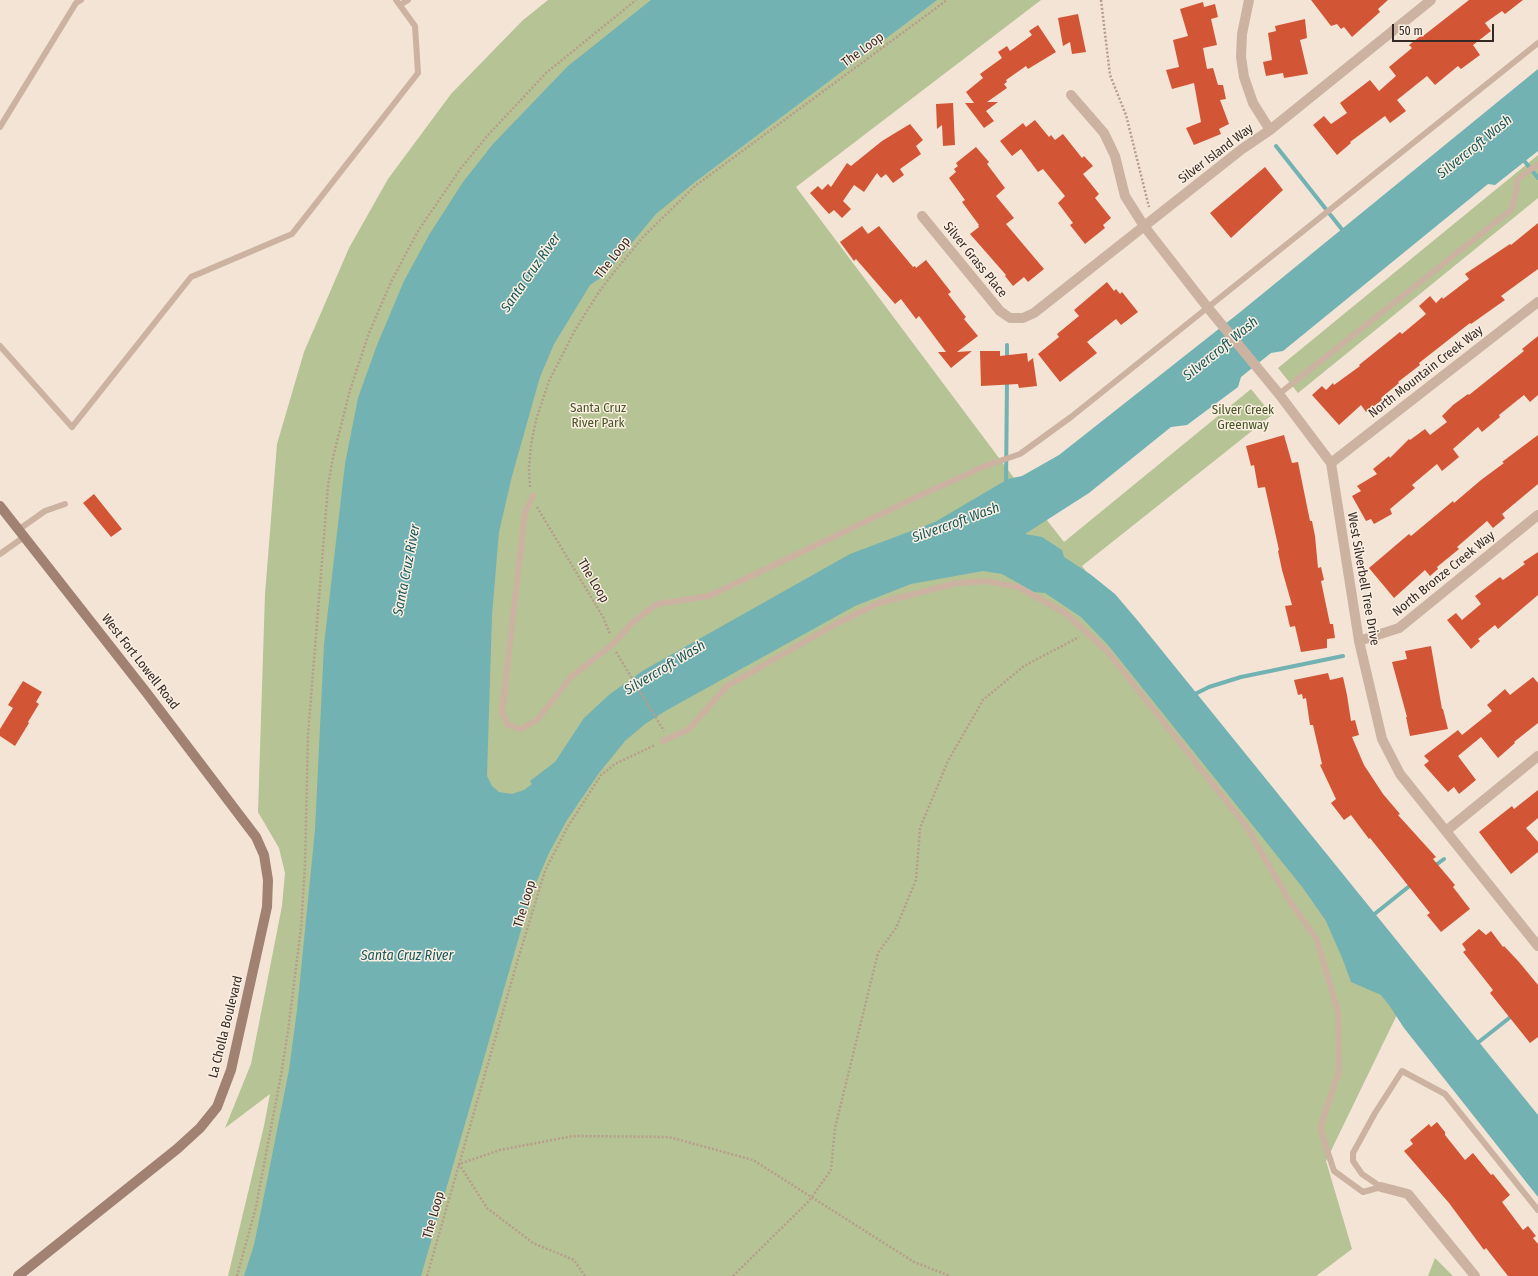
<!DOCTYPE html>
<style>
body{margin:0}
#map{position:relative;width:1538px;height:1276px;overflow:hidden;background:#f3e4d6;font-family:"Fira Sans Condensed",sans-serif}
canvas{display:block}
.scale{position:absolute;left:1392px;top:24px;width:102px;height:18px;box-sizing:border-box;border:2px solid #352925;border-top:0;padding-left:5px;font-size:12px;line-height:14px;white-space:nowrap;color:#352925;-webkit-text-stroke:3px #fbefe2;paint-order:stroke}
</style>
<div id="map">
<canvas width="1538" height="1276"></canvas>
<div class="scale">50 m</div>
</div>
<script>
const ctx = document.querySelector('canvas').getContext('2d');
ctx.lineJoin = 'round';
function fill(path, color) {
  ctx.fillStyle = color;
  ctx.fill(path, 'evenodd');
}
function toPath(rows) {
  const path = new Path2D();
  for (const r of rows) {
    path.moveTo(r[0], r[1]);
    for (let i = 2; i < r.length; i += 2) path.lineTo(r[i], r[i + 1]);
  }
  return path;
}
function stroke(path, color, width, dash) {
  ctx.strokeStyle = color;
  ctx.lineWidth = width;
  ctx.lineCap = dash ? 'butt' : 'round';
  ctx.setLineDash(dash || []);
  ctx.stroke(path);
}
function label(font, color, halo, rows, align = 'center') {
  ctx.font = font + ' "Fira Sans Condensed",sans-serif';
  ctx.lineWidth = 3;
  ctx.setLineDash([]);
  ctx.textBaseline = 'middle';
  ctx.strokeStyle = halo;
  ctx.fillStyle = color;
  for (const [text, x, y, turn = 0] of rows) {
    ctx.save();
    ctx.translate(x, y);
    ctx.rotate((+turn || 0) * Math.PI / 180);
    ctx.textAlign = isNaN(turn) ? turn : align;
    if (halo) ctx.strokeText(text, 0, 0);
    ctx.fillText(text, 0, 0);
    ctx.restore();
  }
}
fill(toPath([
 [548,0,1041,0,796,187,1011,474,1064,542,1251,389,1272,415,1082,566,1410,988,1326,1161,1352,1249,1316,1276,228,1276,264,1126,270,1094,225,1128,251,1064,282,906,285,873,279,848,258,812,265,594,277,444,304,352,349,248,388,179,451,94,522,21],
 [1538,155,1538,198,1298,393,1278,368],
 [1435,1258,1453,1276,1428,1276]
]), '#b5c395');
fill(toPath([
 [651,0,937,0,695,182,656,214,605,275,590,285,554,344,540,377,512,476,499,532,492,615,487,776,492,786,499,792,512,794,524,790,532,784,530,781,555,762,584,718,610,694,644,670,850,554,935,522,1008,479,1022,476,1059,455,1239,313,1538,69,1538,151,1495,185,1488,184,1283,351,1271,353,1241,377,1238,387,1187,425,1171,427,1089,493,1025,534,1042,537,1062,550,1064,557,1090,574,1115,594,1138,621,1538,1115,1538,1197,1404,1028,1389,1005,1381,995,1351,982,1343,960,1326,921,1303,888,1108,645,1081,617,1045,593,1034,592,1002,574,983,571,911,584,855,606,667,710,645,724,625,741,599,773,567,820,549,853,532,892,421,1276,244,1276,254,1245,268,1176,289,1070,297,1010,315,830,324,645,345,464,358,398,377,345,404,281,429,235,463,182,493,144,568,66]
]), '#72b2b3');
stroke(toPath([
 [1276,146,1344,232],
 [1522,158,1538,178],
 [1007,359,1007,345],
 [1006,485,1007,380],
 [1193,695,1209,687,1241,677,1343,656],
 [1433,867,1444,859],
 [1372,916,1412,884],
 [1475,1045,1513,1015]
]), '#72b2b3', 4);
fill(toPath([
 [1311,0,1388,0,1378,9,1380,12,1352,37,1344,27,1341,29,1337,24,1331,26],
 [1469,0,1523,0,1505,14,1502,11,1485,23,1491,31,1473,45,1480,55,1461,69,1458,66,1435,85,1427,76,1397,100,1406,111,1390,123,1385,116,1350,142,1351,143,1337,155,1313,125,1324,116,1331,124,1347,113,1340,103,1370,80,1379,91,1396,76,1389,67,1412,48,1409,45,1422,35,1423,36],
 [1203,2,1204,7,1215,4,1218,17,1211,19,1217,45,1203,48,1207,69,1213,68,1218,85,1223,85,1226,99,1220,100,1229,124,1219,129,1221,134,1194,145,1186,128,1201,122,1194,83,1172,89,1166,70,1179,67,1173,40,1188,36,1180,9],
 [1078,14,1086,52,1072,54,1070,42,1063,46,1058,18],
 [1305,19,1307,38,1300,40,1308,74,1284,78,1283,73,1266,76,1263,62,1272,60,1268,33,1276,31,1275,26],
 [1038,25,1056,52,1028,69,1026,66,1006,80,1007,82,1004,84,1007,88,987,102,998,102,986,111,994,121,984,128,965,103,974,103,966,92,983,78,980,74,1002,58,998,52,1007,46,1010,51,1032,35,1029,31],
 [953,103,955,145,943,146,942,125,937,129,936,104],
 [1035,120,1049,137,1051,135,1055,140,1063,134,1082,158,1084,156,1093,166,1083,174,1099,194,1095,198,1111,218,1103,225,1105,228,1085,244,1070,225,1073,223,1058,203,1065,196,1043,169,1038,172,1021,149,1012,156,1000,141,1023,123,1026,127],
 [910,124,923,140,916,146,921,154,900,169,904,175,893,183,886,174,881,178,877,173,864,192,854,185,843,201,851,209,842,218,834,210,829,214,810,193,818,186,822,190,828,184,831,187,847,163,851,166,882,141],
 [976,147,989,162,987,164,1005,188,996,196,1014,218,1006,224,1044,269,1028,282,1024,277,1013,286,1005,276,1006,275,970,234,979,227,978,225,979,225,962,202,965,200,949,178,956,172,954,169,958,166,956,163],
 [1265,167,1283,190,1231,238,1210,213],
 [1538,223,1538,269,1501,296,1505,300,1471,324,1470,323,1419,363,1420,365,1398,382,1399,383,1381,398,1382,400,1366,412,1361,405,1339,425,1312,395,1322,386,1326,390,1333,383,1334,385,1360,366,1359,365,1400,332,1402,334,1426,314,1419,306,1430,296,1436,303,1442,297,1443,299,1469,279,1465,274,1510,244,1511,245],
 [862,226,868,234,879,226,913,267,915,266,916,268,926,260,951,292,948,294,966,317,964,319,978,336,957,352,972,351,951,368,938,352,946,352,919,316,916,319,901,299,895,304,856,259,854,261,840,242],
 [1107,282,1114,291,1116,289,1120,294,1122,292,1138,312,1121,325,1116,319,1087,342,1097,353,1060,382,1038,354,1059,337,1057,334,1079,316,1074,310],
 [1538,336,1538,395,1530,402,1524,395,1499,415,1500,417,1482,432,1478,427,1453,449,1459,457,1442,471,1437,464,1412,485,1415,488,1390,509,1392,514,1374,524,1371,519,1366,521,1352,496,1361,491,1357,486,1377,474,1373,469,1389,456,1390,458,1409,439,1410,440,1425,429,1430,435,1447,422,1442,416,1453,405,1468,394,1469,395,1524,351,1522,349],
 [980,351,1000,351,1000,356,1027,353,1028,362,1033,358,1037,386,1019,388,1018,384,981,386],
 [1284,435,1292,463,1298,462,1310,521,1312,521,1315,536,1318,568,1321,567,1324,580,1321,581,1330,624,1333,624,1335,638,1327,639,1327,648,1301,652,1295,626,1290,627,1285,606,1292,605,1282,570,1278,551,1279,550,1265,487,1258,488,1254,465,1251,466,1246,446],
 [1538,435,1538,484,1502,514,1505,518,1493,528,1487,521,1457,547,1459,549,1437,567,1438,569,1430,576,1425,570,1394,598,1369,568,1409,534,1411,536,1453,501,1454,503,1481,480,1504,463,1502,462],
 [94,494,122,529,111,537,83,503],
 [1538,552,1538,595,1498,629,1495,625,1478,639,1480,641,1471,649,1447,620,1456,613,1462,620,1481,604,1475,596,1500,577,1503,580,1525,564,1523,562],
 [1431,646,1442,709,1443,709,1448,729,1410,736,1406,717,1407,717,1392,662,1407,659,1405,651],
 [1328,673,1330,680,1343,677,1347,695,1351,721,1355,720,1359,735,1352,737,1364,765,1383,794,1400,814,1398,815,1436,857,1433,859,1455,885,1453,887,1470,909,1441,932,1427,915,1430,913,1370,838,1369,839,1351,815,1344,820,1331,803,1336,799,1320,765,1322,764,1313,725,1310,725,1306,698,1303,699,1302,694,1298,695,1294,680],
 [1533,677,1538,683,1538,723,1514,742,1515,743,1498,758,1481,737,1458,756,1476,780,1459,794,1454,787,1448,792,1424,765,1429,761,1424,756,1458,730,1462,735,1492,711,1487,705,1505,689,1510,695],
 [23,681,42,692,36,702,39,704,28,722,29,723,15,746,0,736,0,729,13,708,8,705],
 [1538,790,1538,818,1526,828,1538,842,1538,852,1511,874,1479,832,1512,806,1514,809],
 [1479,929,1486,935,1491,931,1503,947,1504,946,1519,962,1538,985,1538,1037,1530,1043,1490,993,1493,990,1463,952,1466,950,1462,944],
 [1437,1122,1445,1132,1445,1135,1465,1160,1473,1153,1491,1175,1493,1174,1510,1195,1502,1202,1523,1230,1528,1226,1536,1236,1533,1238,1538,1244,1538,1276,1508,1276,1486,1248,1484,1250,1449,1203,1404,1151,1413,1144,1410,1140,1429,1124,1431,1127]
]), '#d25635');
stroke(toPath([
 [1101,0,1110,75,1126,115,1149,207],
 [530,487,529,468,531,445,536,420,549,381,575,330,599,292,611,276,643,237,695,186,947,0],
 [537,507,603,617,610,634],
 [616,652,664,731],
 [237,1276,256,1207,281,1075,288,1031,301,928,305,865,308,735,328,486,333,457,350,390,369,333,391,282,418,231,461,168,489,134,546,73,636,0],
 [427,1276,518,959,545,871,567,828,601,775,615,764,655,745],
 [585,1276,574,1260,533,1243,487,1208,459,1164,500,1150,573,1136,669,1137,753,1160,914,1262,950,1276],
 [733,1276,809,1201,831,1170,835,1128,878,953,896,928,916,880,920,828,948,761,983,700,1024,666,1079,637]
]), '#b89d8b', 2.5, [2, 2]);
stroke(toPath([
 [400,5,408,0],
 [0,127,76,3,81,0],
 [0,346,72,427,191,277,292,234,418,73,415,26,396,0],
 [1279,394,1511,210,1517,189,1517,180,1531,169,1538,165],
 [533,496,525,512,502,713,508,725,521,729,537,720,571,677,613,644,633,622,657,604,709,596,919,496,985,466,1020,454,1071,417,1538,43],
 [18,530,45,511,65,504],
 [0,554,24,537],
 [663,741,689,729,727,686,836,624,879,603,957,583,986,581,1018,587,1065,613,1107,651,1246,826,1289,900,1317,940,1338,1012,1339,1071,1320,1128,1334,1171,1363,1192,1381,1187],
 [1381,1187,1362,1174,1353,1161,1353,1153,1375,1113,1402,1071,1445,1094,1538,1210]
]), '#ccb3a1', 6);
stroke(toPath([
 [1249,0,1242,34,1241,57,1244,77,1253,103,1270,130],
 [1071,95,1104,133,1115,156,1125,196,1144,226,1208,308,1279,394,1331,463,1359,641,1382,739,1400,774,1538,946],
 [922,216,1000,311,1010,318,1023,318,1034,313,1242,149,1270,130,1431,0],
 [1331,463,1538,302],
 [1359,641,1399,628,1538,515],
 [1446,831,1538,756],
 [1381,1187,1408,1194,1475,1276]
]), '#ccb3a1', 10);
stroke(toPath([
 [0,506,146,692,256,837,264,855,268,880,267,907,231,1070,217,1107,200,1128,177,1149,18,1276]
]), '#a08172', 10);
label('13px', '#352925', '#fbefe2', [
 ["The Loop",863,50,-36],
 ["Silver Island Way",1216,154,-37],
 ["The Loop",613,258,-52],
 ["Silver Grass Place",975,260,51],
 ["North Mountain Creek Way",1426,372,-38],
 ["North Bronze Creek Way",1444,574,-39],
 ["West Silverbell Tree Drive",1363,579,80],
 ["The Loop",593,581,59],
 ["West Fort Lowell Road",140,662,52],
 ["The Loop",525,904,-73],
 ["La Cholla Boulevard",226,1027,-76],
 ["The Loop",434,1215,-74]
]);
label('13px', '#465626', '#fbefe2', [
 ["Santa Cruz",598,408],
 ["River Park",598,423],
 ["Silver Creek",1243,410],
 ["Greenway",1243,425]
]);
label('italic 14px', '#16585b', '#fbefe2', [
 ["Silvercroft Wash",1475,147,-39],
 ["Santa Cruz River",531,273,-55],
 ["Silvercroft Wash",1221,349,-39],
 ["Silvercroft Wash",956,523,-20],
 ["Santa Cruz River",407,570,-79],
 ["Silvercroft Wash",665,668,-31],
 ["Santa Cruz River",407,956]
]);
</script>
